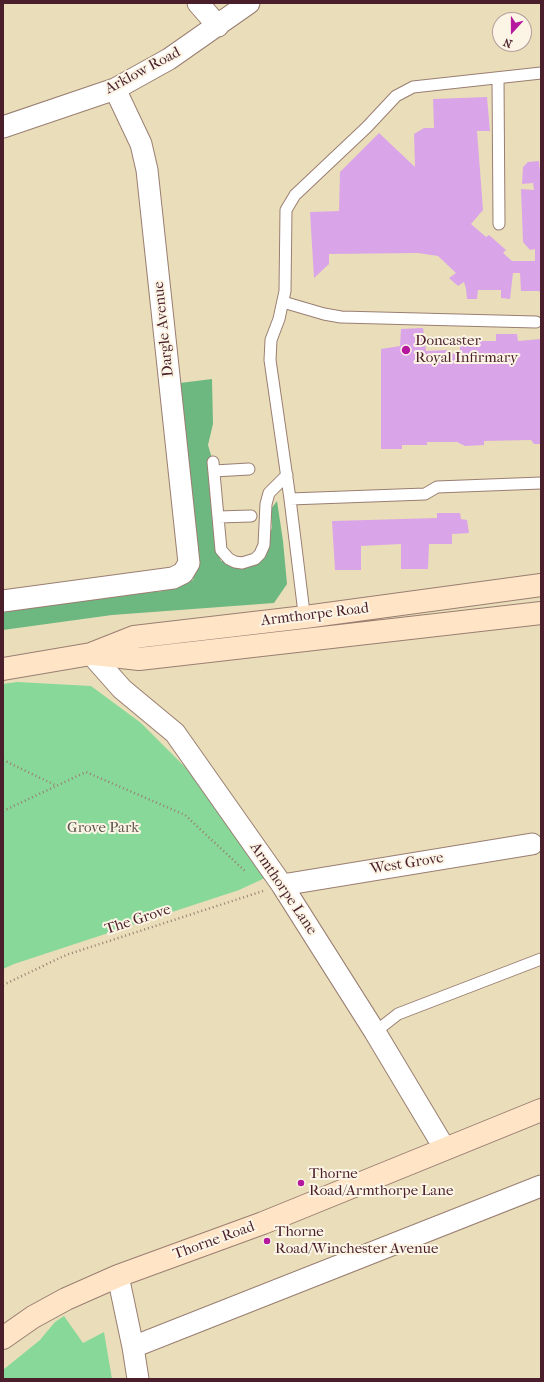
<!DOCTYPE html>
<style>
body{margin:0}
#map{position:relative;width:544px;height:1382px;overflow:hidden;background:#e9deb9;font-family:"IM FELL French Canon",serif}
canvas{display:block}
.frame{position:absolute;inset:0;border:4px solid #4a1f2b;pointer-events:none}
.north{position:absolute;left:492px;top:12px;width:40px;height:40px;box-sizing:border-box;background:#fcf5e5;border:1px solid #b59f9b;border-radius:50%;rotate:201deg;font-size:11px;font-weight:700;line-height:16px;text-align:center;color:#4a1f2b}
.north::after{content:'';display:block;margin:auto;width:14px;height:18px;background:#b5179e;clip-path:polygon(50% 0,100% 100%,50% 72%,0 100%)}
</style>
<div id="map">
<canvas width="544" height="1382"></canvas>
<div class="frame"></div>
<div class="north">N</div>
</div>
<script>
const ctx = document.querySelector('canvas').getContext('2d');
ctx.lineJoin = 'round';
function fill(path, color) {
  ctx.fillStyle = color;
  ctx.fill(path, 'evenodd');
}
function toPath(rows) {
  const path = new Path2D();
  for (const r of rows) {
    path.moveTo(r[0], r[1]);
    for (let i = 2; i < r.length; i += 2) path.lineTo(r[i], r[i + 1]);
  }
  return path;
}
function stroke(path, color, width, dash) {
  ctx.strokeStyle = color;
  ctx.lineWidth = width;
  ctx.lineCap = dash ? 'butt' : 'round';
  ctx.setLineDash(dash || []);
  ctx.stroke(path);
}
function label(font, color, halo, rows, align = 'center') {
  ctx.font = font + ' "IM FELL French Canon",serif';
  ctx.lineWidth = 4;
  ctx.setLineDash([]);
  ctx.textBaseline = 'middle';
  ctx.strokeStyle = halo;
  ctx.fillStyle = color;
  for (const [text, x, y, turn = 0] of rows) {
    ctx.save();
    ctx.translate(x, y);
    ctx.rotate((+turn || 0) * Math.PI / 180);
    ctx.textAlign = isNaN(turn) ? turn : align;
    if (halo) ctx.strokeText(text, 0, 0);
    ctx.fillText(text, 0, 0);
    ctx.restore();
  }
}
fill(toPath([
 [17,682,91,686,141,723,199,781,265,878,239,890,14,964,3,969,3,684],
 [64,1316,83,1343,104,1332,112,1379,3,1379,3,1370,40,1340,55,1322]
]), '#87d899');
fill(toPath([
 [212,379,213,424,208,445,213,462,211,509,216,547,221,561,235,562,260,554,272,528,271,509,277,501,283,541,287,584,274,603,112,615,3,630,3,608,49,602,163,591,193,580,196,561,180,383]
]), '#6db881');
fill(toPath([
 [487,97,490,131,477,131,483,210,471,224,486,237,489,235,506,250,503,253,512,261,535,261,535,249,530,250,523,242,521,189,534,190,533,183,522,184,523,167,528,162,539,161,541,181,541,294,539,291,521,291,520,273,513,273,510,299,501,298,501,290,478,290,477,299,467,299,466,289,464,282,458,286,449,278,456,273,438,256,418,253,329,254,329,264,314,278,310,212,339,211,340,172,379,133,415,167,414,134,424,128,434,128,433,99],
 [423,328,426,351,447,350,448,353,460,354,460,341,496,341,496,334,517,334,518,341,541,339,541,444,534,444,531,440,484,441,484,445,465,446,457,442,427,442,427,445,402,445,402,449,381,449,381,349,400,346,401,329],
 [437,513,460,513,461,519,467,520,469,533,452,534,452,544,429,544,428,569,401,569,401,544,361,546,361,570,335,570,332,521,437,518]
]), '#daa5e8');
const lane = toPath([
 [498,78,499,224],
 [283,302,324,314,341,317,536,322],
 [213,462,221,550,229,559,235,562,242,563,255,559,260,554,264,545,266,504,269,493,287,475],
 [214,471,249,469],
 [290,499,425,494,437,487,541,483],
 [218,517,251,516],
 [305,621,290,499,270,360,271,340,279,319,285,291,286,210,295,195,367,127,396,96,413,87,541,73],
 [375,1032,398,1014,541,959]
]);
const street = toPath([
 [198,3,218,26],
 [3,127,115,89,169,59,249,3],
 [3,601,173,578,183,573,189,563,147,170,141,144,115,89],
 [91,654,122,689,175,733,282,885,375,1032,445,1149],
 [282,885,532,844],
 [118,1276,133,1347,138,1379],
 [133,1347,541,1186]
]);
const secondary = toPath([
 [94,654,139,659,541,613],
 [3,669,91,654,134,637,305,617,541,585],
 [3,1338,33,1317,66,1299,118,1276,263,1223,541,1110]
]);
stroke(lane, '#9a7e72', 13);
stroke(street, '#9a7e72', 23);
stroke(secondary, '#9a7e72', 24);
stroke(toPath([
 [3,760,55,785],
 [3,811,86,772,185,815,245,871],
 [3,985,66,955,263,891]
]), '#9a7e72', 2.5, [1, 3]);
stroke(lane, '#fff', 11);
stroke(street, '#fff', 21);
stroke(secondary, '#ffe4c6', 22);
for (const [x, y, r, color] of [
 [406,350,5,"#b5179e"],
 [301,1183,4,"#b5179e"],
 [267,1241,4,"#b5179e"]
]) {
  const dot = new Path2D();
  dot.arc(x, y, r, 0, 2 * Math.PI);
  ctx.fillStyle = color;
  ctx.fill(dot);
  stroke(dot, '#fcf5e5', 1.5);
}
label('15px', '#4a1f2b', '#fcf5e5', [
 ["Arklow Road",143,71,-28],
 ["Dargle Avenue",164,329,-96],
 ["Armthorpe Road",315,615,-7],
 ["West Grove",407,864,-9],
 ["Armthorpe Lane",283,889,56],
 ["The Grove",138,920,-18],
 ["Thorne Road",214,1241,-20]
]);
label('15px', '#4a1f2b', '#fcf5e5', [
 ["Doncaster",415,341],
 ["Royal Infirmary",415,358],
 ["Thorne",309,1174],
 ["Road/Armthorpe Lane",309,1191],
 ["Thorne",275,1232],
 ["Road/Winchester Avenue",275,1249]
], 'left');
label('15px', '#5c564c', '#fcf5e5', [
 ["Grove Park",103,828]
]);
</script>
